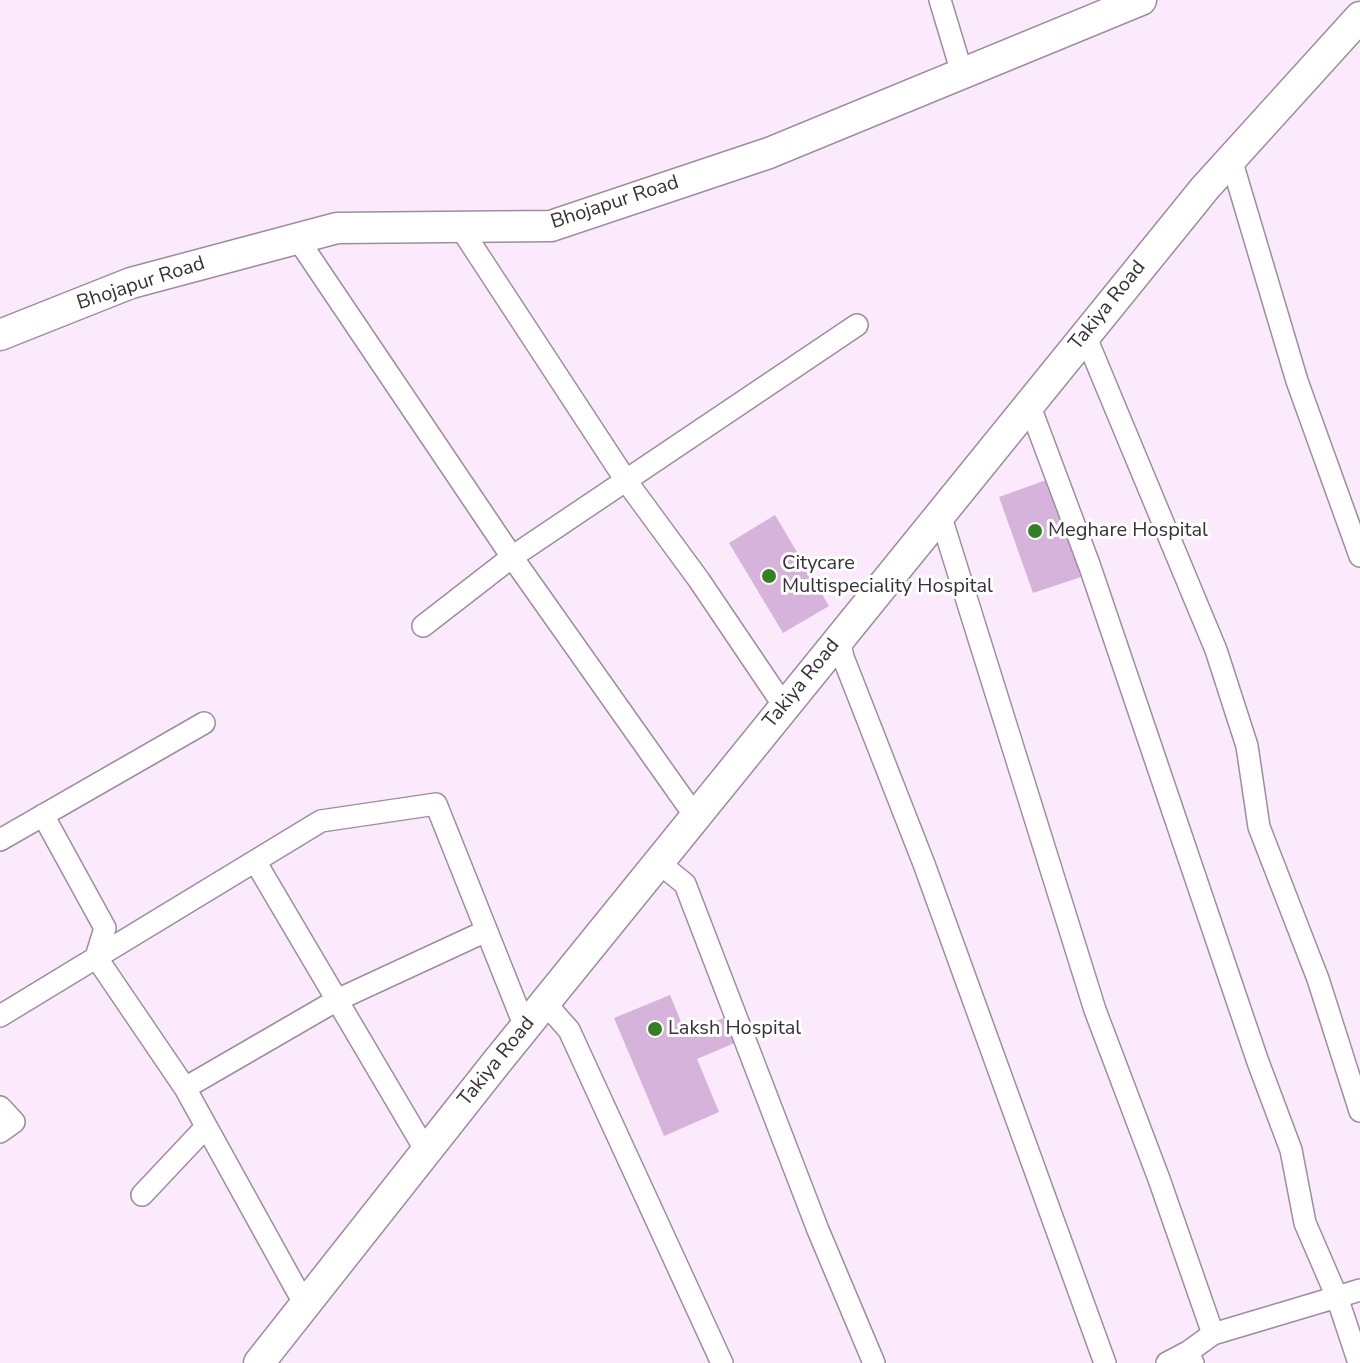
<!DOCTYPE html>
<style>
body{margin:0}
canvas{display:block;background:#faeafc}
</style>
<canvas width="1360" height="1363"></canvas>
<script>
const ctx = document.querySelector('canvas').getContext('2d');
ctx.lineJoin = 'round';
function fill(path, color) {
  ctx.fillStyle = color;
  ctx.fill(path, 'evenodd');
}
function toPath(rows) {
  const path = new Path2D();
  for (const r of rows) {
    path.moveTo(r[0], r[1]);
    for (let i = 2; i < r.length; i += 2) path.lineTo(r[i], r[i + 1]);
  }
  return path;
}
function stroke(path, color, width, dash) {
  ctx.strokeStyle = color;
  ctx.lineWidth = width;
  ctx.lineCap = dash ? 'butt' : 'round';
  ctx.setLineDash(dash || []);
  ctx.stroke(path);
}
function label(font, color, halo, rows, align = 'center') {
  ctx.font = font + ' "Nunito Sans",sans-serif';
  ctx.lineWidth = 6;
  ctx.setLineDash([]);
  ctx.textBaseline = 'middle';
  ctx.strokeStyle = halo;
  ctx.fillStyle = color;
  for (const [text, x, y, turn = 0] of rows) {
    ctx.save();
    ctx.translate(x, y);
    ctx.rotate((+turn || 0) * Math.PI / 180);
    ctx.textAlign = isNaN(turn) ? turn : align;
    if (halo) ctx.strokeText(text, 0, 0);
    ctx.fillText(text, 0, 0);
    ctx.restore();
  }
}
fill(toPath([
 [1049,479,1081,577,1033,593,999,497],
 [775,515,829,606,783,633,729,543],
 [670,995,686,1034,726,1017,737,1042,697,1059,719,1112,664,1136,614,1018]
]), '#d6b3db');
const street = toPath([
 [940,0,962,73],
 [1231,159,1297,381,1360,556],
 [460,227,627,482,699,580,784,706],
 [297,238,512,557,695,816],
 [1085,335,1216,650,1247,746,1259,827,1318,979,1360,1111],
 [1029,404,1090,567,1258,1062,1291,1150,1305,1223,1337,1297,1213,1334,1188,1352],
 [940,514,1095,1010,1159,1179,1213,1334],
 [423,626,512,557,857,325],
 [839,639,843,657,924,864,1105,1363],
 [43,815,105,928,96,957,185,1088],
 [0,840,204,723],
 [255,861,426,1151],
 [658,862,685,884,818,1230,874,1363],
 [545,1003,569,1030,722,1363],
 [0,1016,321,821,436,804,525,1027],
 [0,1107,14,1122,0,1132],
 [142,1195,206,1127],
 [305,1305,185,1088,337,1000,486,931],
 [1167,1363,1188,1352,1193,1363],
 [1359,1363,1337,1297,1360,1290]
]);
const secondary = toPath([
 [0,335,131,283,337,228,551,226,769,153,1141,0],
 [259,1363,496,1063,1205,188,1360,17]
]);
stroke(street, '#9d8e9f', 24);
stroke(secondary, '#9d8e9f', 33);
stroke(street, '#fff', 21);
stroke(secondary, '#fff', 30);
for (const [x, y, r, color] of [
 [1035,531,8,"#357f25"],
 [769,576,8,"#357f25"],
 [655,1029,8,"#357f25"]
]) {
  const dot = new Path2D();
  dot.arc(x, y, r, 0, 2 * Math.PI);
  ctx.fillStyle = color;
  ctx.fill(dot);
  stroke(dot, '#fff', 2);
}
label('20px', '#373138', '#fff', [
 ["Bhojapur Road",615,203,-18],
 ["Bhojapur Road",141,284,-18],
 ["Takiya Road",1108,306,-51],
 ["Takiya Road",802,684,-51],
 ["Takiya Road",497,1062,-51]
]);
label('20px', '#373138', '#fff', [
 ["Meghare Hospital",1048,531],
 ["Citycare",782,564],
 ["Multispeciality Hospital",782,587],
 ["Laksh Hospital",668,1029]
], 'left');
</script>
